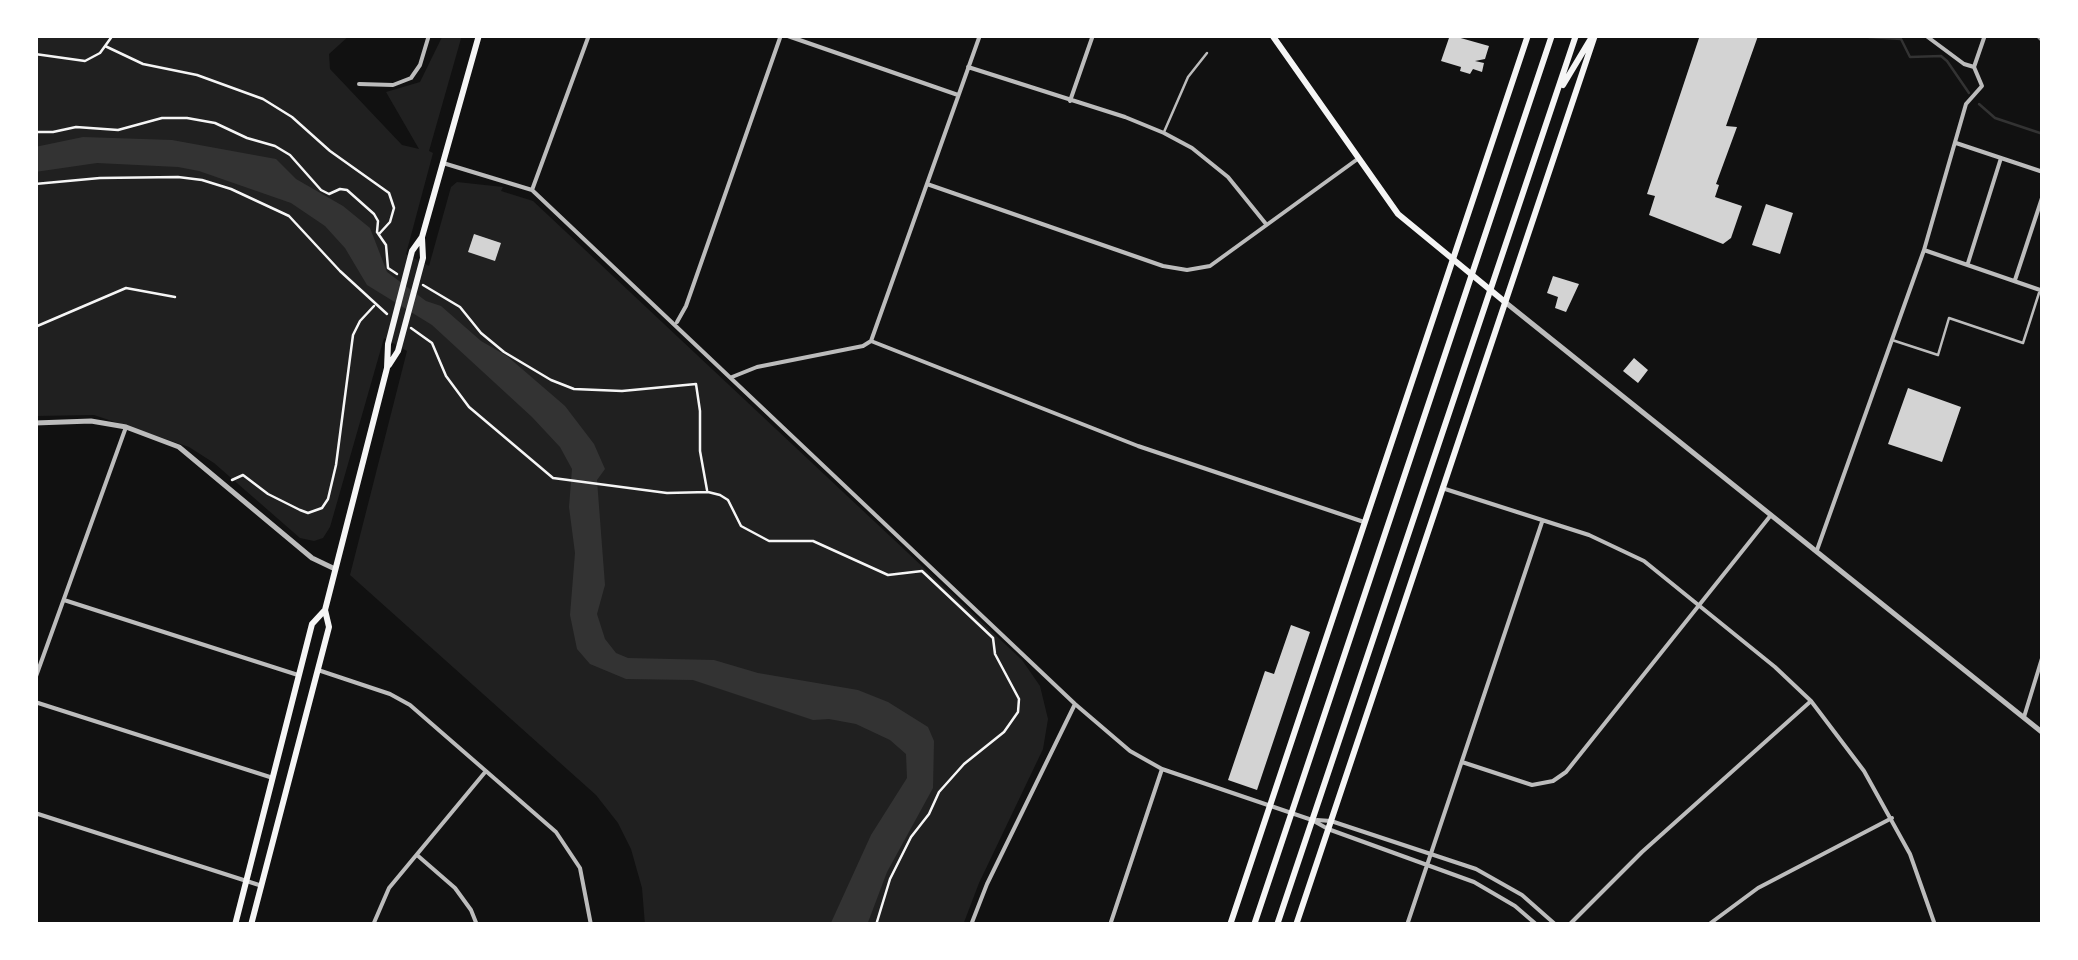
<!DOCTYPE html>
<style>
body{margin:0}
#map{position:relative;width:2078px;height:960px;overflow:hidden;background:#111;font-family:"Asap Condensed",sans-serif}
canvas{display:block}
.frame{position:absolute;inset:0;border:38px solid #fff;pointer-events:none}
</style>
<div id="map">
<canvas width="2078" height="960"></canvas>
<div class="frame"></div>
</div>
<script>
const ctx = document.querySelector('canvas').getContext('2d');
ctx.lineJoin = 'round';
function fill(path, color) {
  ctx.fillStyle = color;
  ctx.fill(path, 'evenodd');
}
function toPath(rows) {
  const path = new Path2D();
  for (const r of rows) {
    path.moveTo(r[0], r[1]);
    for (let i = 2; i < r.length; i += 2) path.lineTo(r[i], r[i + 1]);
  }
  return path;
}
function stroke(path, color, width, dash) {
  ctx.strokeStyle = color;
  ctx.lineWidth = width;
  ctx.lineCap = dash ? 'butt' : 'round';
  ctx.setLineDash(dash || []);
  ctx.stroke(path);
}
fill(toPath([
 [35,35,350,35,329,54,330,69,402,145,419,149,386,92,420,82,443,35,462,35,429,151,433,153,406,254,429,266,451,187,457,182,503,187,501,191,533,201,1022,660,1040,686,1048,719,1043,749,979,883,963,925,645,925,642,888,631,849,618,823,596,795,350,575,407,351,384,338,330,527,323,538,314,541,300,538,214,463,189,447,94,415,35,416]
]), '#202020');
fill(toPath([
 [83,137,172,140,276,159,296,179,343,206,370,228,387,272,426,301,441,306,481,341,507,356,565,406,594,444,605,469,597,480,605,585,597,614,605,639,616,653,628,658,714,660,758,673,858,690,888,702,928,727,934,741,933,788,887,872,867,925,830,925,871,835,907,778,906,754,890,740,856,724,829,719,813,720,693,680,626,679,590,664,577,649,570,615,575,553,569,507,572,469,560,447,532,417,432,325,367,285,345,248,325,226,291,203,199,171,178,167,97,163,35,172,35,147]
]), '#333');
stroke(toPath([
 [1869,37,1901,39,1910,57,1941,56,1947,61,1969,93],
 [1979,104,1995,118,2043,134]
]), '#333', 2.5);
fill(toPath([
 [1450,35,1489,46,1485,59,1475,61,1484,63,1482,72,1473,69,1470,74,1460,71,1461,67,1441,61],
 [1700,35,1758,36,1726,126,1737,127,1716,184,1719,185,1715,197,1742,206,1731,238,1723,244,1649,215,1655,196,1647,194],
 [1766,204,1793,213,1780,254,1752,245],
 [474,234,501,243,495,261,468,252],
 [1553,276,1579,284,1566,312,1555,308,1558,297,1547,293],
 [1634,358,1648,370,1638,383,1623,371],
 [1908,388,1961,407,1942,462,1888,444],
 [1291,625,1310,632,1257,790,1228,780,1265,671,1274,674]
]), '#d3d3d3');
stroke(toPath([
 [105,46,143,64,197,75,263,99,292,117,330,151,389,193,394,208,390,222,379,234],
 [35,54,85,61,100,53,113,35],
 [35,132,53,132,76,127,118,130,162,118,187,118,215,123,247,138,275,146,290,155,321,190,329,194,340,189,347,190,374,214,378,221,377,232,386,245,388,268,397,274],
 [35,184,100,178,178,177,202,180,231,189,289,216,340,271,387,314],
 [423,285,460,307,481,333,504,352,551,380,574,389,622,391,696,384,700,411,700,451,707,490],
 [35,327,126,288,175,297],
 [411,328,432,343,446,376,469,407,553,478,667,493,708,492,720,495,728,500,741,526,769,541,813,541,888,575,922,571,993,638,995,654,1019,699,1018,712,1004,732,964,764,939,792,929,814,911,837,890,879,876,925],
 [232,480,243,475,268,494,300,510,308,513,322,508,328,499,336,465,353,335,360,321,374,306]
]), '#f5f5f5', 2.5);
stroke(toPath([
 [1164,132,1188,77,1207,53],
 [1892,340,1938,355,1949,318,2023,343,2039,293]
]), '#bcbcbc', 2.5);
stroke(toPath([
 [785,35,958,95],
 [1925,35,1964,64,1974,67],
 [968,67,1125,117,1164,133,1192,148,1228,177,1266,224],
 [359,84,393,85,411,78,420,65,429,35],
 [1070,101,1093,35],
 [1956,143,2043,172],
 [443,163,532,190,1075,704,1130,751,1162,769,1312,820,1328,829,1474,882,1515,906,1537,925],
 [927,184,1163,266,1187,270,1210,266,1359,158],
 [532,190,589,35],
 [1924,250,2043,291],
 [1968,263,2001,158],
 [2015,280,2043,195],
 [677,322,686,306,781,35],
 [871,341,1138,446,1364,522],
 [732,377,757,367,863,346,871,341,980,35],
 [1442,488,1589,535,1644,561,1775,667,1811,701,1864,771,1910,854,1935,925],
 [1817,550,1924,250,1966,104,1982,86,1974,67,1985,35],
 [64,600,298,675],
 [318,670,390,694,410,705,556,832,580,868,591,925],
 [35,679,126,427],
 [35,702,273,778],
 [2024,717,2043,655],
 [1462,762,1532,785,1553,781,1566,772,1771,515],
 [35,813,259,885],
 [1317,820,1331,821,1476,869,1522,895,1556,925],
 [417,855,455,888,471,910,477,925],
 [35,925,36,925],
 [373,925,389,888,486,771],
 [971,925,987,884,1075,704],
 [1110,925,1162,769],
 [1407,925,1542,522],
 [1569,925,1642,852,1811,701],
 [1708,925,1758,888,1892,818]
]), '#bcbcbc', 4);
stroke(toPath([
 [1505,302,2043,733],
 [35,423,91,421,126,427,179,447,312,558,335,569]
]), '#bcbcbc', 5);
stroke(toPath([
 [1272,35,1398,214,1505,302]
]), '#f5f5f5', 6);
stroke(toPath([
 [389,365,398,351,423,258,422,238],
 [235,925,312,624,324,611],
 [251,925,329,627,325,610,387,368,388,344,412,251,422,237,479,35]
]), '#f5f5f5', 6);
stroke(toPath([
 [1563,85,1590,40],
 [1230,925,1528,35],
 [1254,925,1552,35],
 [1277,925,1576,35],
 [1296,925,1595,35]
]), '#f5f5f5', 6);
stroke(toPath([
 [2036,35,2043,42]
]), '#9a9a9a', 2.5);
</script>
